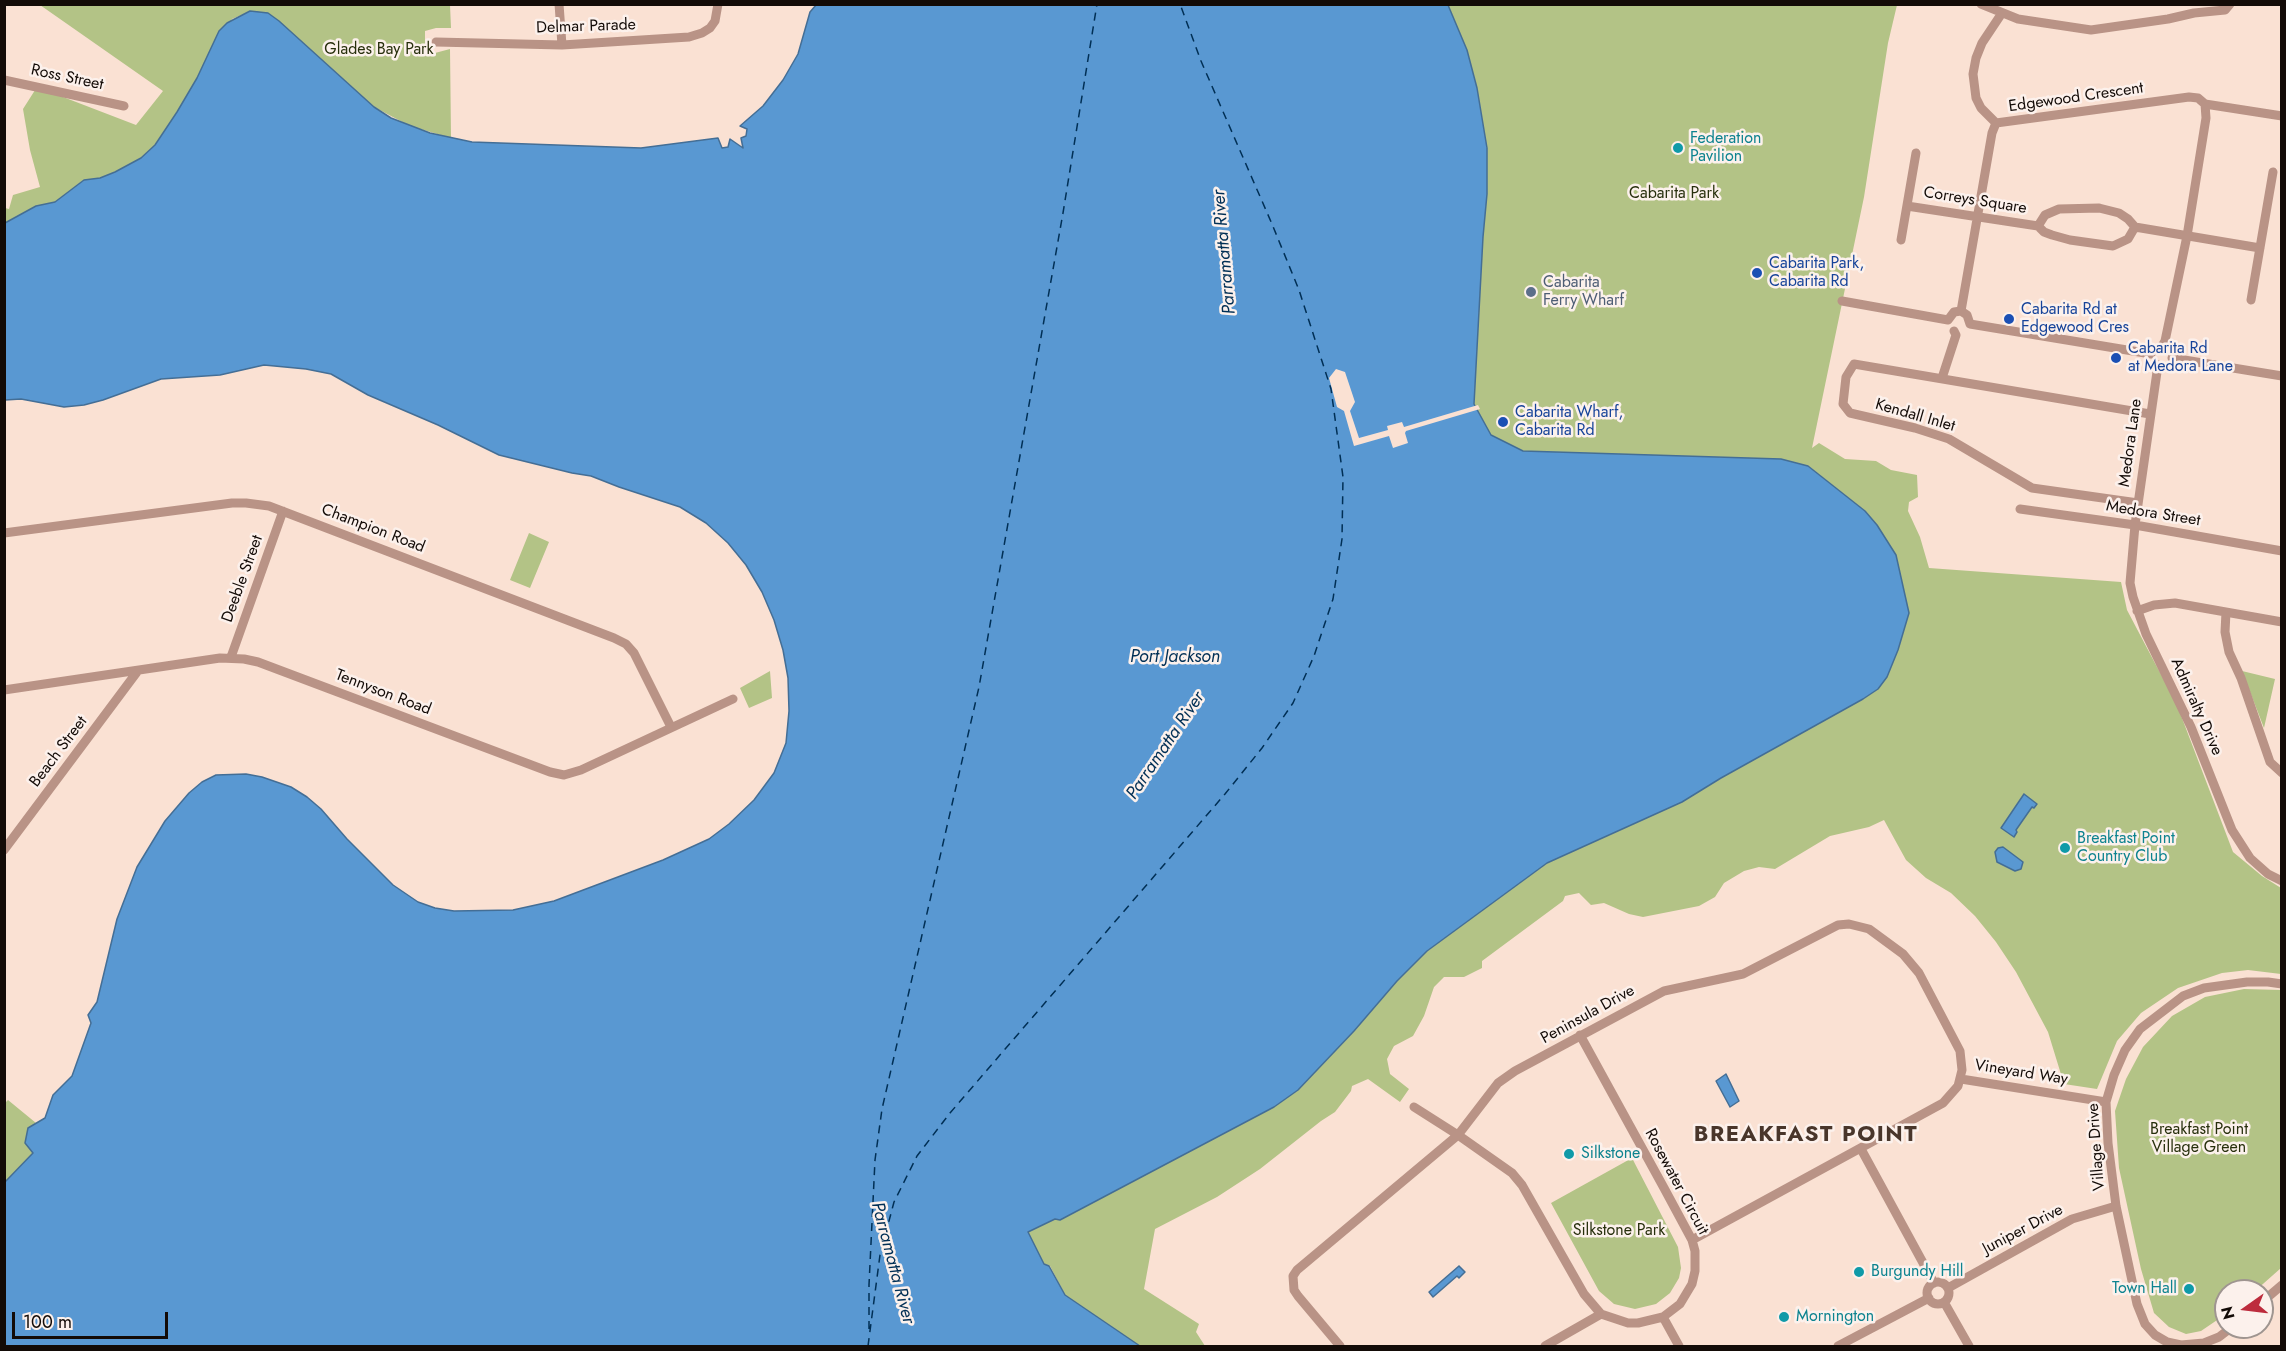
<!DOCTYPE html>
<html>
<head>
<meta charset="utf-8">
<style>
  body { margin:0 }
  #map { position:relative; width:2286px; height:1351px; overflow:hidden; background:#fae1d3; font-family:Jost,sans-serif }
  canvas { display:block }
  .frame { position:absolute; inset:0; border:6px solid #130b07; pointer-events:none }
  .north { position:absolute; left:2214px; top:1279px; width:60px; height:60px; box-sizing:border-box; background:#fcf1ec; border:2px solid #9f9590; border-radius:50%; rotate:256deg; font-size:16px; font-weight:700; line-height:24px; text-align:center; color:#130b07 }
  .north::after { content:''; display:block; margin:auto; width:21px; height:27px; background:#bd2c3d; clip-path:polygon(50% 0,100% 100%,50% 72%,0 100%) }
  .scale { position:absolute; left:12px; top:1312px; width:156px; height:27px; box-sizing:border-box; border:3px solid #130b07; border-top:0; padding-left:8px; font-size:18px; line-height:21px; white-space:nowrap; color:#130b07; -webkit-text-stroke:4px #fcf1ec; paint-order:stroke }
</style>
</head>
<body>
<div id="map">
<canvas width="2286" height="1351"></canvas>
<div class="frame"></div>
<div class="north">N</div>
<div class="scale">100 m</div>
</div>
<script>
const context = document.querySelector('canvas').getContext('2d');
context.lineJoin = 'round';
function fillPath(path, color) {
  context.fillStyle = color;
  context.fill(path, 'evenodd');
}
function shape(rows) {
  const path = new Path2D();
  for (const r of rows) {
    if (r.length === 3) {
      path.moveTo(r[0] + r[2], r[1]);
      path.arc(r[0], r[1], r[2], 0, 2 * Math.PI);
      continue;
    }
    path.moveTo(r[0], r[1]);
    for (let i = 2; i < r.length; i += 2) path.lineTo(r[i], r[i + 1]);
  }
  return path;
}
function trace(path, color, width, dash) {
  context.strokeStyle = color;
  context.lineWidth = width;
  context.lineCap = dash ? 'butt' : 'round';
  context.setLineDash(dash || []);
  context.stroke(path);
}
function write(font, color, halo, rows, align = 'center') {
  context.font = font + ' Jost,sans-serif';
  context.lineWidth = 5;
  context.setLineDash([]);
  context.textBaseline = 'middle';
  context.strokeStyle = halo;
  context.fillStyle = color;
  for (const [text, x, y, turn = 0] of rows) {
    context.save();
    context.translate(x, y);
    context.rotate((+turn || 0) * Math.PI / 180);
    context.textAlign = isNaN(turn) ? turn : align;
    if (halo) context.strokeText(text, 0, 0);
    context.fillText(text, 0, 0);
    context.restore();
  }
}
fillPath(shape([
  [40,5,450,5,451,28,436,28,425,31,425,42,435,53,450,49,451,138,410,126,374,107,279,21,251,11,232,19,167,129,155,145,141,158,115,172,100,178,84,180,55,202,36,206,5,223,5,208,9,209,13,195,40,187,30,150,23,109,37,87,136,125,163,91],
  [1448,5,1897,5,1888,43,1864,197,1812,448,1819,443,1845,459,1876,461,1891,470,1917,475,1918,497,1909,502,1908,511,1920,537,1929,568,2121,582,2127,610,2177,705,2233,852,2262,876,2281,888,2281,974,2248,970,2222,973,2178,988,2141,1013,2117,1041,2097,1089,2064,1084,2048,1032,2016,972,1996,942,1975,916,1951,893,1926,878,1906,860,1884,820,1869,827,1830,836,1775,869,1759,867,1744,871,1724,883,1715,897,1699,906,1643,917,1629,914,1604,903,1591,905,1579,893,1565,896,1563,901,1482,961,1482,968,1464,977,1444,977,1434,987,1424,1016,1413,1036,1394,1046,1387,1059,1390,1074,1409,1089,1400,1102,1368,1079,1352,1086,1351,1091,1335,1112,1321,1121,1260,1169,1217,1197,1155,1229,1144,1289,1199,1324,1196,1332,1205,1346,1140,1346,1065,1295,1050,1266,1044,1264,1027,1232,1055,1219,1060,1220,1274,1107,1298,1090,1354,1031,1397,981,1427,951,1547,863,1682,802,1721,778,1863,699,1878,689,1877,525,1865,511,1808,466,1781,459,1523,451,1491,435,1474,404,1483,237,1487,194,1487,148,1477,88,1467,50],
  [529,533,549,542,530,588,510,580],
  [770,671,772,698,749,708,740,688],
  [2242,671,2275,679,2264,728],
  [2244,989,2281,990,2281,1268,2255,1291,2226,1291,2226,1314,2201,1331,2186,1334,2169,1327,2154,1313,2141,1269,2119,1168,2115,1111,2126,1079,2143,1047,2172,1016,2205,997],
  [8,1100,36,1123,28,1128,34,1153,5,1182,4,1104],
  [1632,1158,1678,1247,1681,1268,1679,1278,1670,1293,1656,1304,1635,1309,1614,1304,1599,1291,1551,1203]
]), '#b3c386');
const water = shape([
  [816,5,1448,5,1467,50,1477,88,1487,148,1487,194,1483,237,1474,404,1491,435,1523,451,1781,459,1808,466,1865,511,1877,525,1896,555,1909,613,1898,650,1887,677,1878,689,1863,699,1721,778,1682,802,1547,863,1427,951,1397,981,1354,1031,1298,1090,1274,1107,1060,1220,1055,1219,1028,1232,1044,1264,1049,1266,1065,1295,1140,1346,5,1346,5,1182,33,1153,25,1143,28,1128,45,1118,53,1095,72,1076,91,1023,88,1015,97,1002,117,919,137,867,165,821,189,793,202,782,216,775,246,774,262,777,291,787,307,797,321,809,347,839,393,885,418,902,435,908,454,911,513,910,554,901,663,860,709,839,729,824,754,800,774,773,786,743,789,711,788,678,783,650,774,620,762,592,746,565,728,543,706,523,680,507,619,487,591,476,572,473,499,455,438,425,368,395,331,374,306,369,264,365,220,375,161,379,103,400,84,405,64,407,21,399,5,400,5,223,36,206,55,202,84,180,100,178,115,172,141,158,155,145,177,112,197,78,219,31,227,23,250,11,268,13,279,21,374,107,391,118,430,133,472,142,641,148,718,138,722,148,728,147,730,139,743,148,741,138,746,136,747,129,740,126,763,106,783,80,798,54,810,12,816,5],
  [2024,794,2037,804,2034,808,2032,807,2016,830,2017,832,2014,837,2001,828,2024,794],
  [2003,847,2023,862,2021,869,2015,871,1997,862,1995,852,1998,848,2003,847],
  [1726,1074,1739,1101,1730,1107,1716,1081,1726,1074],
  [1459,1266,1465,1272,1459,1278,1457,1276,1433,1297,1429,1292,1459,1266]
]);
fillPath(water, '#5998d2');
trace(water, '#446e95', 1.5);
fillPath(shape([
  [1336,369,1345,372,1355,402,1350,411,1359,438,1388,430,1387,426,1402,422,1404,427,1478,405,1480,409,1406,431,1405,433,1408,443,1393,448,1389,436,1354,446,1344,411,1337,407,1329,378]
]), '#fae1d3');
trace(shape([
  [869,1329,869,1285,875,1160,882,1109,979,687,1063,213,1097,4],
  [868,1346,880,1255,894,1202,917,1156,950,1113,1225,794,1262,748,1293,703,1314,656,1333,599,1342,539,1343,477,1331,389,1299,290,1272,224,1201,61,1180,4]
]), '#002f55', 1.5, [8, 6]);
trace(shape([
  [559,4,562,45],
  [1981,4,2018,19,2091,30,2168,19,2194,13,2225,10,2230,4],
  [436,42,562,45,689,37,702,33,710,28,715,21,718,4],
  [4,80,124,106],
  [1996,123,2189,97,2198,98,2205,104,2282,116],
  [1996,123,1981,108,1976,98,1973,74,1976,58,1982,43,2002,13],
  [1907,206,2038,226],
  [2099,208,2119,213,2128,219,2135,227,2128,239,2113,246,2070,240,2052,235,2044,232,2038,226,2045,215,2059,209,2099,208],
  [2135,227,2260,248],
  [1901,240,1916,153],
  [2251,300,2273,172],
  [1842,301,1948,320],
  [1961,311,1992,133,1996,123],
  [1948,320,1954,312,1961,311,1967,315,1970,324],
  [1970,324,2151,354],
  [2162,346,2165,341,2187,236,2206,118,2205,104],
  [2172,358,2282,376],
  [2158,365,2135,525,2130,583,2133,597,2146,634,2191,727,2232,830,2250,858,2268,874,2282,881],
  [1942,378,1956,335,1954,331],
  [2138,503,2032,488,1949,439,1915,428,1850,413,1843,404,1846,377,1854,364,2150,414],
  [2020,509,2135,525,2282,551],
  [4,533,232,503,246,503,269,506,614,638,626,644,634,653,671,727],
  [2137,611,2154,605,2175,603,2282,622],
  [2226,612,2225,632,2229,652,2241,678,2270,762,2282,773],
  [231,657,283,511],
  [4,690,220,658,244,659,258,662,550,772,564,775,581,770,733,699],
  [4,850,137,672],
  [1961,1079,2106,1102],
  [1414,1107,1458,1135,1512,1173,1522,1185,1584,1294,1601,1314,1628,1323,1638,1323,1663,1317,1680,1304,1692,1284,1695,1271,1695,1251,1692,1240,1664,1188,1580,1035],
  [1861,1149,1934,1283],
  [1938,1293,11],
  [1948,1288,2072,1219,2116,1206],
  [1944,1302,1969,1346],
  [2262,1302,2282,1285],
  [1663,1317,1679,1346],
  [2232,1327,2219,1337,2204,1343,2181,1345,2167,1342,2155,1335,2145,1324,2137,1304,2116,1206,2108,1143,2106,1102,2114,1075,2125,1050,2140,1029,2183,996,2204,988,2247,982,2268,982,2282,984],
  [1340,1346,1298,1296,1294,1290,1293,1276,1297,1270,1458,1135,1498,1083,1515,1071,1664,991,1743,974,1838,925,1849,924,1869,929,1903,954,1919,973,1960,1051,1962,1070,1958,1086,1943,1103,1692,1240],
  [1545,1346,1601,1314],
  [1838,1346,1929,1298]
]), '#b99386', 9);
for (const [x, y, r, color] of [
  [1678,148,6,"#0f9aa8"],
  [1757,273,6,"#1a4fb4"],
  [1531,292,6,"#5c6f8a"],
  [2009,319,6,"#1a4fb4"],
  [2116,358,6,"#1a4fb4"],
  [1503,422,6,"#1a4fb4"],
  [2065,848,6,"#0f9aa8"],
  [1569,1154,6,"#0f9aa8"],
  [1859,1272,6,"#0f9aa8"],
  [2189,1289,6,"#0f9aa8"],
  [1784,1317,6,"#0f9aa8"]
]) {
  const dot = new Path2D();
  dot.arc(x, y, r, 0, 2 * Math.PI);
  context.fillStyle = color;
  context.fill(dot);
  trace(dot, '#fcf1ec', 2);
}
write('16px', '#130b07', '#fcf1ec', [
  ["Delmar Parade",586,27,-2],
  ["Ross Street",67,78,12],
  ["Edgewood Crescent",2076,98,-8],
  ["Correys Square",1975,201,9],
  ["Kendall Inlet",1915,416,16],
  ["Medora Lane",2131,443,-82],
  ["Medora Street",2153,514,9],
  ["Champion Road",373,529,21],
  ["Deeble Street",243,579,-70],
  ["Tennyson Road",383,693,21],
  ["Admiralty Drive",2196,707,66],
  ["Beach Street",59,752,-53],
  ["Peninsula Drive",1588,1015,-29],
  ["Vineyard Way",2021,1073,9],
  ["Village Drive",2097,1147,-94],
  ["Rosewater Circuit",1676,1182,62],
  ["Juniper Drive",2023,1230,-28]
]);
write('16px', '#272f0c', '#fcf1ec', [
  ["Glades Bay Park",379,50],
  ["Cabarita Park",1674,194],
  ["Breakfast Point",2199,1130],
  ["Village Green",2199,1148],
  ["Silkstone Park",1619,1231]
]);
write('16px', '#0d838f', '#fcf1ec', [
  ["Federation",1690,139],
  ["Pavilion",1690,157],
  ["Breakfast Point",2077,839],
  ["Country Club",2077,857],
  ["Silkstone",1581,1154],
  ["Burgundy Hill",1871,1272],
  ["Town Hall",2177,1289,"right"],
  ["Mornington",1796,1317]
], 'left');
write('16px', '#164399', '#fcf1ec', [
  ["Cabarita Park,",1769,264],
  ["Cabarita Rd",1769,282],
  ["Cabarita Rd at",2021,310],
  ["Edgewood Cres",2021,328],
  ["Cabarita Rd",2128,349],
  ["at Medora Lane",2128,367],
  ["Cabarita Wharf,",1515,413],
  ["Cabarita Rd",1515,431]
], 'left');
write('16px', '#4e5e75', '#fcf1ec', [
  ["Cabarita",1543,283],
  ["Ferry Wharf",1543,301]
], 'left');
write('italic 18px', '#002f55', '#fcf1ec', [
  ["Parramatta River",1225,252,-95],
  ["Port Jackson",1175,658],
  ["Parramatta River",1166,746,-56],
  ["Parramatta River",892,1263,75]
]);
context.letterSpacing = '1.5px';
write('bold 22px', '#49362b', '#fcf1ec', [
  ["BREAKFAST POINT",1806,1136]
]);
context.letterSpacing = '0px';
</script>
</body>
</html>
